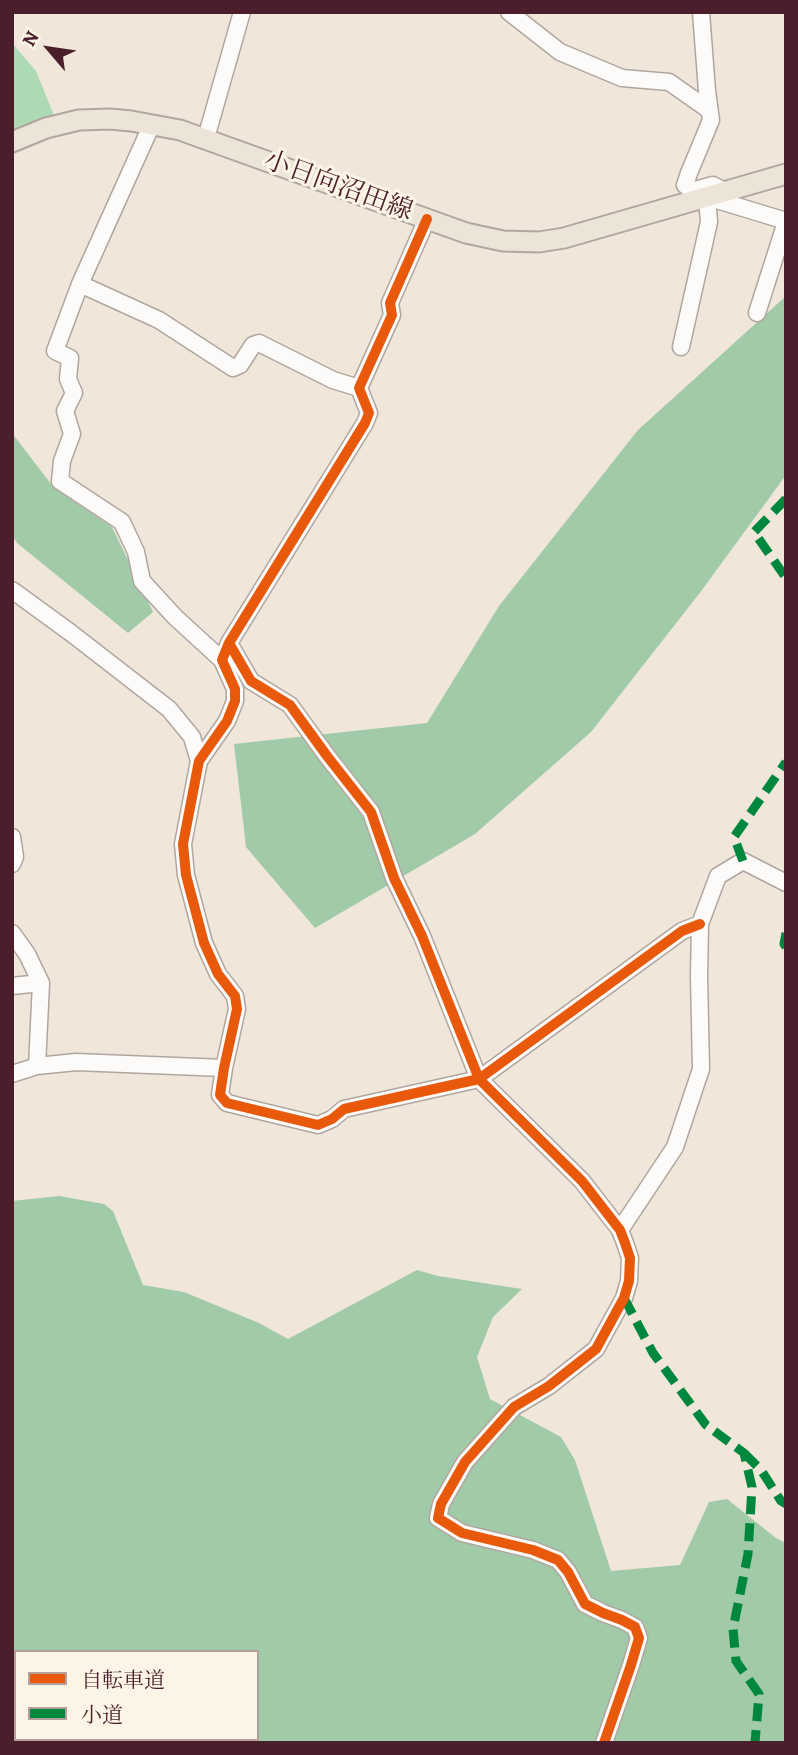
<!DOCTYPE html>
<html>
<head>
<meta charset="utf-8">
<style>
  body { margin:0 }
  #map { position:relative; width:798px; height:1755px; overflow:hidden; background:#f0e7da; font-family:Alegreya,"Noto Serif JP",serif }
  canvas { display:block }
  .frame { position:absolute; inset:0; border:14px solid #4a1f2b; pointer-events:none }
  .legend { position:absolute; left:14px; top:1650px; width:245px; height:91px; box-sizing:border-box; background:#fcf5e5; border:2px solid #b59f9b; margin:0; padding:9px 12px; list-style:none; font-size:21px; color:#4a1f2b }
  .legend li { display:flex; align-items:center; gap:14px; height:35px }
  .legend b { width:35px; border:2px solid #b59f9b }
  .north { position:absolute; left:14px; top:14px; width:70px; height:70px; -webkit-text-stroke:5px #fcf5e5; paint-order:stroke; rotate:299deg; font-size:19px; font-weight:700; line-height:28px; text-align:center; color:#4a1f2b }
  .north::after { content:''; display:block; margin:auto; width:24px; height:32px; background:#4a1f2b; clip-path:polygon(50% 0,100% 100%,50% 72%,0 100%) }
</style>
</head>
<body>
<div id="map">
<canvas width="798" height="1755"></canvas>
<div class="frame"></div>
<ul class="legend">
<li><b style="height:9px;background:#e8590c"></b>自転車道</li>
<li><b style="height:9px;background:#00873e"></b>小道</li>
</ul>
<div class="north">N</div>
</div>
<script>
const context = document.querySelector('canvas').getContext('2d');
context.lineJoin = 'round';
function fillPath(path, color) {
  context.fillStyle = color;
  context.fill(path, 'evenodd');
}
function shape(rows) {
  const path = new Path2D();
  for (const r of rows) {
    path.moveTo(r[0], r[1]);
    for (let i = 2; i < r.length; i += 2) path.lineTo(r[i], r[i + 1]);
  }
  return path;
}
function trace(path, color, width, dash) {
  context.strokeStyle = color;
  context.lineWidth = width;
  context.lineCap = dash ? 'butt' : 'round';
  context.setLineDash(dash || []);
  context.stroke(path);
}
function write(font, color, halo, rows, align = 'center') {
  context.font = font + ' Alegreya,"Noto Serif JP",serif';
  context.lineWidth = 6;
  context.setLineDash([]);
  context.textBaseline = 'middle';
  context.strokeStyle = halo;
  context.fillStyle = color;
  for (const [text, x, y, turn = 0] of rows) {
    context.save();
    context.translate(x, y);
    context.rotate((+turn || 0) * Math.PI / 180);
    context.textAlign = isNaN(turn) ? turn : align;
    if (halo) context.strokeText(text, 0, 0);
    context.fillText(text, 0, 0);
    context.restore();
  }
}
fillPath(shape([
  [12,43,36,71,55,118,12,130]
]), '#addab5');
fillPath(shape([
  [786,296,786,475,702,590,591,732,475,834,315,928,246,847,234,744,427,723,499,606,638,430],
  [12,433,54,488,112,527,153,612,128,633,17,543,12,535],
  [59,1196,104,1204,113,1211,143,1285,184,1292,259,1323,288,1339,417,1270,438,1276,522,1289,493,1317,477,1357,490,1399,561,1437,575,1460,611,1571,680,1565,709,1502,727,1499,776,1538,786,1543,786,1743,12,1743,12,1201],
  [16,1652,257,1652,257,1739,16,1739]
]), '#a1caa8');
const minor = shape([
  [509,12,560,52,622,78,669,82,709,110],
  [701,12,707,91,711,120,689,173,685,185,692,191,713,185,726,192],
  [152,124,80,284,55,351,70,358,68,379,74,393,65,411,72,434,62,461,60,481,122,522,136,552,142,581,175,617,222,660],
  [206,138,242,12],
  [427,219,390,303,392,315,359,388,369,413,365,423,229,643,222,660,235,689,235,701,227,721,199,761,183,844,186,875,204,943,218,974,235,996,237,1009,224,1068,220,1095,227,1103,318,1125,332,1119,344,1109,479,1079,682,931,700,924],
  [80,284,159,320,233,368,240,365,253,345,259,343,333,380,359,388],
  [757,313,786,222],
  [681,347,709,222,707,197,786,221],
  [12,590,71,633,169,709,192,737,199,761],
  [229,643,251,681,290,705,327,756,371,812,394,878,422,936,479,1079,582,1181,620,1230,625,1243,630,1258,629,1281,624,1298,596,1349,549,1386,514,1407,465,1462,441,1504,438,1518,462,1533,533,1550,558,1560,568,1572,585,1604,603,1613,622,1620,635,1627,639,1638,631,1665,604,1743],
  [12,837,15,857,12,864],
  [12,933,27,954,41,983,37,1066],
  [12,986,41,983],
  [12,1074,37,1066,76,1062,224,1068],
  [620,1230,675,1147,701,1069,699,976,700,924,718,876,743,861,786,883]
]);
const major = shape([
  [12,142,46,128,79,120,110,119,131,121,180,130,427,219,466,233,503,241,539,242,564,238,786,174]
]);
trace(minor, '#b0a6a0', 19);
trace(major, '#b0a6a0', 23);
trace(minor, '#fdfbf9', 16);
trace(major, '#ede4d8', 19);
trace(shape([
  [786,499,754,532,786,578],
  [743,861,734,837,786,762],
  [786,933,784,944,786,947],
  [624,1298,653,1353,706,1425,744,1453,752,1487,748,1554,733,1629,736,1661,759,1694,755,1743],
  [744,1453,761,1470,781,1501,786,1504],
  [12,1724,16,1724],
  [57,1739,60,1743]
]), '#00873e', 9, [18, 9]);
trace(shape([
  [427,219,390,303,392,315,359,388,369,413,365,423,229,643,222,660,235,689,235,701,227,721,199,761,183,844,186,875,204,943,218,974,235,996,237,1009,224,1068,220,1095,227,1103,318,1125,332,1119,344,1109,479,1079,682,931,700,924],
  [229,643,251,681,290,705,327,756,371,812,394,878,422,936,479,1079,582,1181,620,1230,625,1243,630,1258,629,1281,624,1298,596,1349,549,1386,514,1407,465,1462,441,1504,438,1518,462,1533,533,1550,558,1560,568,1572,585,1604,603,1613,622,1620,635,1627,639,1638,631,1665,604,1743]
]), '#e8590c', 10);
write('26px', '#4a1f2b', '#fcf5e5', [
  ["小日向沼田線",338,187,20]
]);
</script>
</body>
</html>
